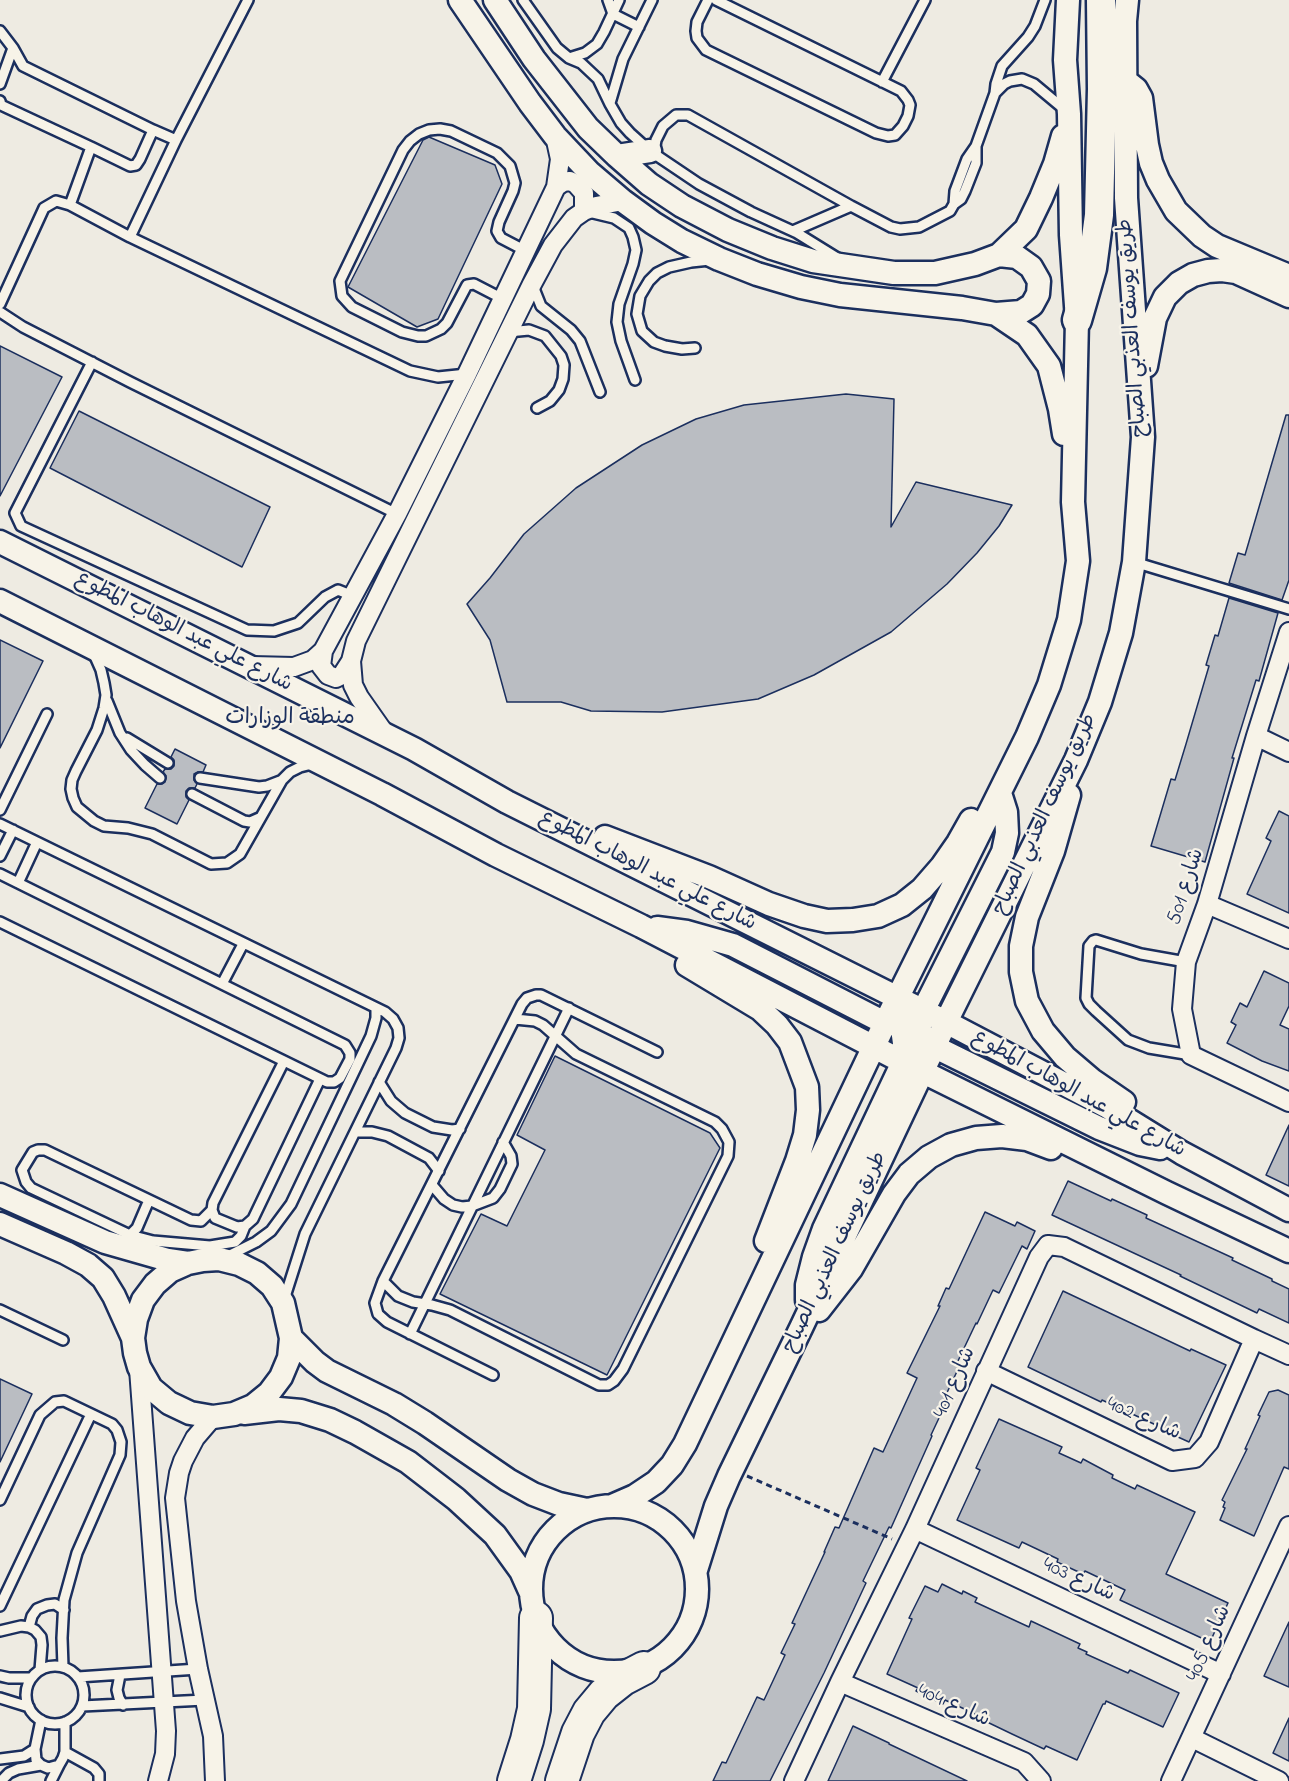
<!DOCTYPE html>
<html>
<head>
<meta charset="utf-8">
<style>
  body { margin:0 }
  canvas { display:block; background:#eeebe2 }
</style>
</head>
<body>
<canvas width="1289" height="1781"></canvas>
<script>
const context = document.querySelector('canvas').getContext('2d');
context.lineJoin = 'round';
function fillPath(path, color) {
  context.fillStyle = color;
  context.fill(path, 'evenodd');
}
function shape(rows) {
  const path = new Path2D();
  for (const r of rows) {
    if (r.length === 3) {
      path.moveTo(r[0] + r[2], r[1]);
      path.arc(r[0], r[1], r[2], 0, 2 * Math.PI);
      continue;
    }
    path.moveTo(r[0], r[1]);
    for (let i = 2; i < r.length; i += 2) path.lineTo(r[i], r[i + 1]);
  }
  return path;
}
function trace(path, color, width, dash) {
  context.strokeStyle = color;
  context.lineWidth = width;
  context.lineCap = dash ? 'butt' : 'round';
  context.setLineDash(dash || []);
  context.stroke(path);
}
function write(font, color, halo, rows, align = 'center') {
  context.font = font + ' "Indie Flower","Playpen Sans Arabic",sans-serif';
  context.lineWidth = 4.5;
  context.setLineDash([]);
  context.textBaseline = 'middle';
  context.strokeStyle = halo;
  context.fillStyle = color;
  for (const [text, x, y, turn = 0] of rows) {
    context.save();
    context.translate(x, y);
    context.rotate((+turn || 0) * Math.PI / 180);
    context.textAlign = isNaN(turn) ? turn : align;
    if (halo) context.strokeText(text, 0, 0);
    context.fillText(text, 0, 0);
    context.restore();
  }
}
const building = shape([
  [429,137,495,165,502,184,438,319,417,327,348,287,423,140,429,137],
  [0,346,62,377,0,496,0,346],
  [846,394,894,399,891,527,916,482,1012,505,999,526,977,553,947,584,891,632,814,675,758,699,662,712,591,711,561,702,507,702,490,640,467,604,490,578,524,534,576,488,642,445,696,419,744,405,846,394],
  [79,411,270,507,242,567,50,468,79,411],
  [1286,415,1289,415,1289,580,1282,600,1229,583,1238,553,1245,555,1286,415],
  [1229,598,1278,613,1259,681,1256,680,1232,758,1234,758,1205,862,1151,846,1171,779,1175,780,1186,744,1209,666,1206,665,1215,635,1218,636,1229,598],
  [0,640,43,661,0,748,0,640],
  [175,749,206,765,203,772,198,772,194,774,194,780,197,784,195,788,189,788,186,791,186,797,189,800,177,824,145,808,157,784,162,784,165,782,166,776,163,772,165,769,171,769,174,766,174,760,171,757,175,749],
  [1279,811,1289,816,1289,913,1247,894,1271,841,1266,838,1279,811],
  [1264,971,1289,983,1289,1006,1280,1025,1289,1029,1289,1071,1262,1061,1227,1043,1236,1025,1231,1022,1240,1003,1247,1007,1264,971],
  [555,1056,710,1133,720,1148,607,1375,440,1294,481,1214,507,1226,545,1150,517,1135,555,1056],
  [1289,1125,1289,1186,1266,1175,1289,1125],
  [1068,1181,1111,1201,1112,1199,1147,1215,1146,1218,1233,1258,1232,1260,1272,1279,1272,1281,1289,1289,1289,1323,1259,1309,1257,1313,1180,1276,1181,1275,1052,1215,1068,1181],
  [985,1212,1015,1226,1017,1222,1035,1231,1027,1249,1022,1246,999,1293,993,1290,977,1324,976,1323,957,1363,960,1365,944,1399,947,1401,931,1435,932,1436,891,1528,889,1527,863,1581,866,1583,824,1673,770,1781,713,1781,722,1762,726,1763,757,1697,764,1700,785,1655,781,1653,795,1624,792,1623,825,1552,824,1552,835,1527,839,1528,874,1448,883,1452,917,1378,907,1373,940,1306,938,1306,946,1288,949,1289,985,1212],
  [1063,1291,1190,1351,1191,1349,1226,1365,1189,1442,1156,1427,1156,1425,1102,1400,1101,1402,1028,1367,1063,1291],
  [0,1379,32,1394,0,1462,0,1379],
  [1278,1390,1289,1395,1289,1469,1284,1467,1254,1536,1220,1520,1225,1508,1223,1507,1225,1502,1222,1500,1247,1449,1245,1449,1260,1416,1258,1415,1269,1392,1278,1390],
  [999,1419,1062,1447,1059,1453,1081,1463,1083,1459,1113,1475,1112,1478,1135,1489,1137,1485,1195,1512,1166,1574,1228,1603,1210,1642,1120,1600,1125,1590,1085,1571,1083,1574,1057,1562,1058,1559,1022,1542,1019,1548,957,1520,980,1470,976,1468,999,1419],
  [942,1584,962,1594,963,1591,977,1598,975,1602,1029,1627,1031,1621,1080,1644,1078,1648,1087,1652,1086,1654,1128,1673,1130,1670,1179,1693,1163,1727,1106,1701,1105,1704,1103,1704,1077,1760,1046,1746,1044,1749,1012,1734,985,1721,986,1719,945,1700,943,1704,916,1691,918,1688,887,1674,912,1619,909,1618,925,1586,938,1592,942,1584],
  [1289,1622,1289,1687,1264,1676,1289,1622],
  [1289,1718,1289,1761,1273,1753,1289,1718],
  [853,1726,889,1743,889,1744,967,1781,828,1781,853,1726]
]);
fillPath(building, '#babdc2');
trace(building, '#1b2f5e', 1.5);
const service = shape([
  [523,0,557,48,569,58,581,63,598,79,610,104,621,123,630,133,650,151,699,184,751,212,797,233,839,259],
  [608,0,613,14,639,27],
  [708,0,697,22,696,31,697,38,706,50,876,133,888,136,895,135,903,126,908,116,910,105,908,100,901,91,716,0],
  [0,31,13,48,0,84],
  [13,48,23,66,153,130,140,159,136,165,130,166,91,147],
  [569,58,585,53,597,44,604,32,619,0],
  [882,82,925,0],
  [995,93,1004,84,1010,81,1022,79,1034,84,1064,109],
  [0,101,1,105,91,147,70,205],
  [610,103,623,59,652,0],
  [153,130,176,140],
  [654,152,656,140,663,126,676,115,688,115,851,206,891,227,900,229,919,227,950,211,954,204,961,199,965,191,976,163,976,146],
  [954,204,955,191,967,159,976,146,995,93,996,84,1002,66,1028,37,1035,26,1045,0],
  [589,212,614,218,629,228,633,237,636,250,633,264,619,304,617,322,621,341,635,380],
  [793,231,851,206],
  [130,237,176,140,248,0],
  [533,286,541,306,571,330,580,341,600,392],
  [503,299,474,284,467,285,447,323,441,329,426,336,418,336,402,332,352,307,342,296,340,281,403,150,410,141,419,134,429,130,440,129,451,131,497,153,510,166,515,183,513,191,499,222,497,231,501,238,526,251],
  [0,304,44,208,56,201,70,205,130,237,410,371,438,377,467,374],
  [0,312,23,327,130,382,397,514],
  [508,332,529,330,545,336,561,356,564,365,563,379,559,390,550,401,537,408],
  [695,348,682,349,665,346,654,342,642,331,637,314,640,296,649,281,657,273,669,267,691,262,710,260],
  [92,362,15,513,21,526,247,630,274,631,298,623,325,597,338,590,353,596],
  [1134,562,1289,609],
  [93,652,101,670,104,683,106,695,104,708,97,730,76,771,72,780,71,789,73,798,77,807,94,821,104,826,128,828,152,834,211,864,227,863,240,854,282,780,290,772,300,767,312,764],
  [107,701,120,733,131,750,145,765,160,778],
  [127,738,168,763],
  [200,778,259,787,267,786,280,781],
  [192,794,244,821,250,822,259,818],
  [0,810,47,714],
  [0,824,385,1012,393,1019,398,1028,399,1038,396,1048,305,1234,284,1300],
  [0,856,13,830],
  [0,874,345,1045,350,1053,350,1059,340,1078,334,1082,327,1082,0,922],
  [18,883,37,842],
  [1186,962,1141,954,1096,940,1093,941,1089,946,1086,998,1089,1004,1096,1011,1128,1040,1149,1048,1191,1055],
  [222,984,243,944],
  [284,1061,213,1203,212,1210,215,1218,237,1227,245,1226,253,1219,320,1079],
  [379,1082,391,1101,405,1113,433,1127,452,1130,460,1129],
  [355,1132,372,1132,388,1136,429,1158,439,1171],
  [432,1185,444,1199,453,1205,462,1207,472,1206,493,1198,500,1189,512,1164,511,1156,503,1142],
  [212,1210,201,1221,191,1220,45,1150,38,1150,33,1152,22,1170,26,1182,31,1188,130,1235,153,1241,210,1246,235,1242,241,1236,245,1226],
  [130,1235,137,1228,149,1200],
  [226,1257,256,1242,271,1231,291,1204,371,1036,376,1018,376,1008],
  [383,1281,398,1296,413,1302,432,1305,450,1310,599,1385,608,1385,614,1381,623,1369,728,1156,729,1142,722,1129,715,1122,576,1054,543,1025,535,1021,515,1019],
  [0,1310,63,1340],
  [410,1334,569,1008],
  [493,1375,387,1322,378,1314,375,1303,383,1281,522,1004,527,998,536,995,541,995,657,1052],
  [0,1500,40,1415,55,1402,64,1401,112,1424,117,1430,121,1442,120,1455,77,1553,64,1600,62,1638,63,1667],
  [0,1606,91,1414],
  [29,1627,32,1616,37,1609,47,1605,55,1604,64,1610],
  [0,1631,21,1626,29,1627,35,1630,41,1637,42,1645,40,1670],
  [55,1695,29],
  [120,1675,117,1690,119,1698,123,1705],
  [0,1676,9,1678,31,1678],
  [78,1677,198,1669],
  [0,1698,29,1707],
  [82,1706,205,1700],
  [41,1720,35,1749,36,1760,41,1765,48,1768,59,1765,63,1758,65,1752,65,1722],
  [65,1752,94,1768,99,1774,99,1781],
  [0,1759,24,1756,35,1749],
  [1,1781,9,1773,18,1769,41,1765],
  [51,1781,59,1765]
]);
const minor = shape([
  [555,136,560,159,556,187,467,374,397,514,323,651,321,666,328,675,336,678,342,675,351,661,356,641,532,284,553,245,574,218,584,211,596,206,623,201],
  [556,187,563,182,570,181,576,184,584,193,584,211],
  [1289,632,1256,736,1207,904,1186,962,1182,1009,1191,1055,1289,1102],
  [351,661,353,685,359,697,385,734],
  [252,666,294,667,313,660,323,651],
  [1256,736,1289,752],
  [1207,904,1289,939],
  [139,1369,166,1731,165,1754,158,1781],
  [986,1371,1172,1461,1195,1458,1209,1442,1254,1339],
  [213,1417,195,1438,183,1461,179,1473,175,1498,186,1601,198,1669,213,1736,215,1781],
  [915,1529,1221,1674],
  [840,1682,1024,1762,1041,1781],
  [1192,1738,1279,1781],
  [794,1781,840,1682,915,1529,1039,1257,1048,1245,1064,1247,1254,1339,1289,1355],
  [1171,1781,1289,1526]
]);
const tertiary = shape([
  [460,0,530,103,555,136,589,172,623,201,653,223,682,241,719,259,757,274,801,287,840,295,962,308,996,314,1021,312,1032,305,1038,294,1039,281,1031,267,1017,257,999,255],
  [495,0,534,59,588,128,617,156,649,184,682,206,728,230,772,248,813,261,894,273,935,273,975,264,999,255,1026,229,1041,198,1055,164,1063,136],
  [1126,81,1136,89,1141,98,1147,145,1151,163,1158,180,1176,211,1202,236,1217,246,1289,276],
  [617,156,650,151],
  [996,314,1027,335,1049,366,1060,409,1064,434],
  [1146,366,1155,318,1165,297,1179,283,1193,275,1208,271,1222,270,1236,272,1289,296],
  [0,542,414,749,507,802,946,1022,1106,1106,1182,1153,1289,1210],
  [0,601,382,794,496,855,641,926,903,1062,1167,1193,1289,1251],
  [1069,795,1053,851,1027,917,1021,946,1021,972,1027,1001,1043,1031,1065,1057,1092,1080,1124,1102],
  [605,837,709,877,769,904,804,916,827,921,853,920,878,916,902,905,922,889,942,866,958,843,971,820],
  [657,928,687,932,733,945,885,1023,900,1025],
  [687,965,760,1009,777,1025,790,1042,807,1087,808,1110,805,1135,797,1161,766,1241],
  [921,1045,935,1047,1099,1128,1140,1144,1160,1148],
  [921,1058,919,1044,920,1026,923,1011,1003,852,1007,833,1006,812,1000,793],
  [0,1195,105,1242,168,1260,188,1263],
  [0,1224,66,1253,88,1265,103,1278,114,1296,133,1338],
  [807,1300,807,1285,814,1257,824,1229,903,1062,904,1043,898,998],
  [819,1310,851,1269,894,1194,909,1174,929,1157,951,1145,976,1138,1002,1136,1027,1139,1051,1148],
  [291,1338,289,1358,281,1377,269,1393,253,1406,234,1414,213,1417,190,1413,169,1403,151,1388,139,1367,135,1353,133,1338,136,1319,143,1300,155,1284,170,1271,188,1263,203,1260,219,1259,239,1264,257,1273,272,1286,283,1303,291,1338,315,1362,327,1371,394,1404,425,1423,508,1480,533,1494,559,1504,587,1510],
  [244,1413,279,1409,301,1411,330,1420,355,1432,408,1462,456,1499,495,1535,521,1571,530,1591],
  [614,1589,83],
  [612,1506,635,1496,656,1482,672,1465,685,1444,885,1023,1027,737,1049,685,1069,620,1078,561,1073,502,1077,320,1071,235,1069,114,1065,60,1068,0],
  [696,1570,716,1506,729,1476,801,1328,946,1022,1076,760,1100,702,1121,633,1134,562,1143,437,1126,198,1125,21,1127,0]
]);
const primary = shape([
  [1077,320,1092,268,1099,215,1102,89,1101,0]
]);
const motorway = shape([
  [514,1781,527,1740,534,1709,536,1618],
  [562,1781,578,1733,589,1712,604,1694,623,1679,644,1668]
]);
trace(service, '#1b2f5e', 14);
trace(minor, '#1b2f5e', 22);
trace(tertiary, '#1b2f5e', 27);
trace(primary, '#1b2f5e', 33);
trace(motorway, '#1b2f5e', 36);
trace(shape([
  [747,1476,892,1539]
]), '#1b2f5e', 3, [6, 4.5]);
trace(service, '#f7f3e8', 9);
trace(minor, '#f7f3e8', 18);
trace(tertiary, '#f7f3e8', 22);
trace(primary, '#f7f3e8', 28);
trace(motorway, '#f7f3e8', 32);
write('21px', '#1b2f5e', '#f7f3e8', [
  ["طريق يوسف العذبي الصباح",1134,328,-94],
  ["شارع علي عبد الوهاب المطوع",183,633,27],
  ["طريق يوسف العذبي الصباح",1046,815,-65],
  ["شارع علي عبد الوهاب المطوع",647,872,27],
  ["شارع 501",1187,887,-72],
  ["شارع علي عبد الوهاب المطوع",1078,1095,29],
  ["طريق يوسف العذبي الصباح",836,1253,-65],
  ["شارع 401",956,1383,-66],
  ["شارع 402",1143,1420,24],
  ["شارع 403",1078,1581,25],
  ["شارع 405",1210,1644,-66],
  ["شارع 404",953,1707,24]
]);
write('22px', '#1b2f5e', '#f7f3e8', [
  ["منطقة الوزارات",290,719]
]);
</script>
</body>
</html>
